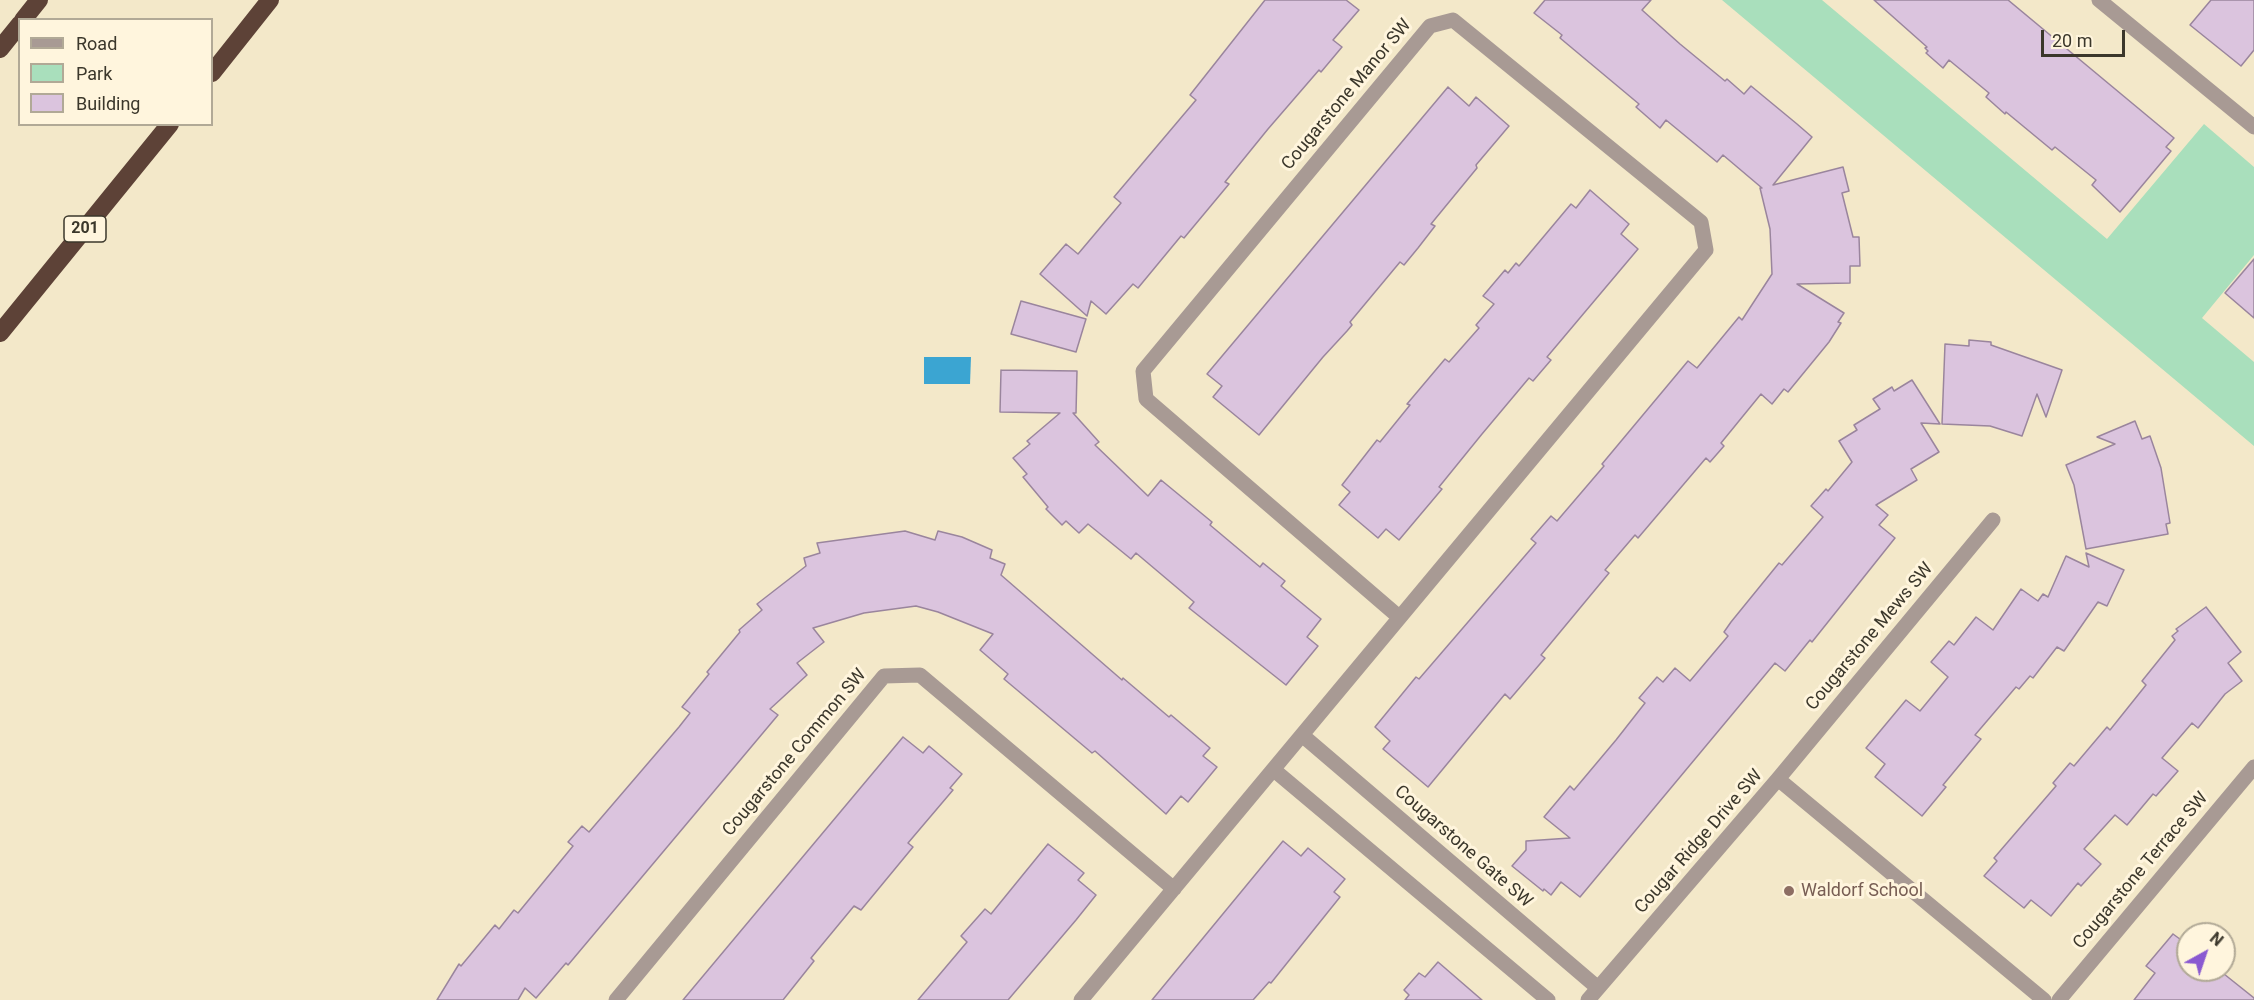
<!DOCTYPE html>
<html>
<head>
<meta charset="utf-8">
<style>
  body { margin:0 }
  #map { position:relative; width:2254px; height:1000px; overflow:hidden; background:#f3e8c9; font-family:Roboto,sans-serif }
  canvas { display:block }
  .legend { position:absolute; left:18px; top:18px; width:195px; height:108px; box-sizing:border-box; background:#fff5dd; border:2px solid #b1a996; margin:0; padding:8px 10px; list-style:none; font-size:18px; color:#3b372b }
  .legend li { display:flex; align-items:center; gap:12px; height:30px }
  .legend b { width:30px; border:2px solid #b1a996 }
  .north { position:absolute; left:2176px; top:922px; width:60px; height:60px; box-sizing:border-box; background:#fff5dd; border:2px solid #b1a996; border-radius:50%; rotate:40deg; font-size:16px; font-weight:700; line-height:24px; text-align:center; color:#3b372b }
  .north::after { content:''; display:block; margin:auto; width:21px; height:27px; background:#8a59d1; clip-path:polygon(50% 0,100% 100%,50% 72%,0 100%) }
  .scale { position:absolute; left:2041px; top:30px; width:84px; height:27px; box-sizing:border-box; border:3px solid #3b372b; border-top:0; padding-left:8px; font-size:18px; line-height:21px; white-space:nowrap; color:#3b372b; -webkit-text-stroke:4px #fff5dd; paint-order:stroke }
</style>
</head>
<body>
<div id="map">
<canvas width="2254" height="1000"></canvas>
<ul class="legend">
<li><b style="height:8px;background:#a89a94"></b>Road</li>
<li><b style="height:16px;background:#a9dfbc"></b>Park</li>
<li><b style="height:16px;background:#dbc4de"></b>Building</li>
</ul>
<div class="north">N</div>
<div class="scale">20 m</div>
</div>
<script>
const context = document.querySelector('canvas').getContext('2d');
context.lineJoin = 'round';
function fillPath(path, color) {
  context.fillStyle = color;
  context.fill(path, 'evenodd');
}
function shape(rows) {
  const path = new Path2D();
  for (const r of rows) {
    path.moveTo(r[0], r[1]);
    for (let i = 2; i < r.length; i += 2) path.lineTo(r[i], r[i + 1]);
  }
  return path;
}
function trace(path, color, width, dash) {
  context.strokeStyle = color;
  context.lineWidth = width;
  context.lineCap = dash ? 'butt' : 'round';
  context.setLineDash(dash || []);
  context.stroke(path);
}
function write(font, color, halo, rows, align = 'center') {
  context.font = font + ' Roboto,sans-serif';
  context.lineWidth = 6;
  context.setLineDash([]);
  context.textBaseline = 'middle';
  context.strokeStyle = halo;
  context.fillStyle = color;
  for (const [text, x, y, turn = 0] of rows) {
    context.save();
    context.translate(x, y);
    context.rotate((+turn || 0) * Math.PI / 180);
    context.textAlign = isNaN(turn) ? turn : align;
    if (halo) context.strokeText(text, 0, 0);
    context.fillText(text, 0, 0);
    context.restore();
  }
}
fillPath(shape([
  [1722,0,1822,0,2107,239,2204,124,2254,167,2254,255,2202,318,2254,362,2254,446]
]), '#a9dfbc');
fillPath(shape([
  [924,357,971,357,970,384,924,384]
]), '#3ba5d2');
const building = shape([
  [1265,0,1346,0,1359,10,1333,40,1342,47,1321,72,1319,70,1268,129,1225,182,1229,184,1184,238,1181,236,1138,288,1133,284,1106,314,1091,301,1087,316,1040,274,1066,244,1078,254,1121,203,1114,197,1196,100,1190,95,1265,0],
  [1545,0,1651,0,1642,10,1680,44,1725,81,1727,79,1744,94,1751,86,1797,124,1812,137,1773,185,1843,167,1849,191,1842,193,1853,237,1859,237,1860,266,1850,266,1850,283,1797,284,1844,313,1838,322,1841,323,1829,342,1788,392,1784,389,1772,404,1761,394,1721,443,1724,446,1710,462,1706,458,1638,538,1635,535,1605,570,1609,573,1541,655,1545,658,1510,699,1505,694,1428,787,1383,749,1390,741,1375,727,1416,677,1419,679,1536,543,1531,539,1551,516,1557,521,1604,466,1602,464,1688,361,1697,368,1739,317,1742,320,1772,274,1770,229,1760,188,1762,188,1723,155,1717,162,1666,120,1660,128,1636,107,1639,104,1560,38,1562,35,1534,13,1545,0],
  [1874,0,2008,0,2174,138,2166,147,2171,151,2120,212,2092,185,2096,180,2055,147,2052,150,2006,112,2005,114,1986,97,1989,93,1949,60,1943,68,1926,53,1928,51,1925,48,1927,47,1874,0],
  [2211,0,2254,0,2254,50,2241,66,2190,25,2211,0],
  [1448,87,1469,106,1476,97,1509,126,1476,165,1477,168,1431,224,1435,226,1418,248,1404,265,1400,262,1350,322,1352,325,1347,331,1323,357,1259,435,1213,397,1222,386,1207,374,1448,87],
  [1590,190,1629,224,1621,234,1638,249,1547,357,1551,360,1533,381,1529,378,1482,434,1439,487,1442,489,1399,540,1386,529,1378,538,1339,505,1350,492,1342,485,1377,440,1380,442,1410,405,1407,404,1445,359,1449,362,1479,328,1476,325,1494,304,1483,296,1505,270,1508,273,1516,263,1519,266,1571,204,1576,208,1590,190],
  [2254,259,2254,318,2225,293,2254,259],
  [1021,301,1086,319,1076,352,1011,334,1021,301],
  [1969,340,1991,342,1991,345,2062,370,2046,417,2037,394,2022,436,1990,426,1942,424,1945,344,1969,346,1969,340],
  [1001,370,1077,371,1076,413,1073,413,1099,442,1095,445,1148,496,1161,480,1212,522,1210,525,1260,567,1263,563,1285,581,1281,586,1321,619,1307,637,1318,646,1286,685,1189,608,1194,602,1136,553,1131,559,1088,524,1079,533,1066,521,1062,525,1046,509,1048,507,1023,477,1027,474,1013,458,1030,444,1027,441,1060,413,1000,412,1001,370],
  [1912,380,1940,424,1921,423,1939,452,1911,469,1917,480,1876,505,1888,515,1879,525,1895,538,1812,642,1810,640,1785,671,1775,663,1580,897,1561,882,1551,895,1544,889,1543,891,1512,866,1526,850,1526,841,1570,838,1544,817,1570,786,1574,790,1616,740,1645,703,1639,698,1657,677,1663,682,1675,668,1690,681,1728,636,1724,632,1731,622,1779,563,1782,565,1823,517,1811,506,1826,489,1828,491,1852,462,1839,441,1857,430,1854,425,1880,409,1873,399,1892,387,1894,391,1912,380],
  [2135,421,2142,439,2150,436,2161,468,2170,523,2166,524,2168,534,2086,549,2074,485,2066,465,2115,444,2097,437,2135,421],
  [905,531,935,540,938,531,962,537,992,550,990,558,1005,564,1001,575,1122,680,1123,678,1169,717,1171,715,1210,748,1203,756,1217,767,1188,802,1181,796,1166,814,1095,751,1092,753,1004,679,1008,674,980,650,993,634,938,612,916,606,864,613,813,628,824,642,797,663,807,675,770,709,778,715,568,965,566,963,536,998,525,988,518,1000,437,1000,459,964,461,966,495,925,499,929,514,910,518,913,573,846,568,842,582,826,589,832,679,727,690,713,682,707,709,674,707,672,740,632,739,630,762,610,757,604,806,566,804,558,820,553,817,543,905,531],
  [2086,553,2124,570,2107,606,2098,602,2064,651,2057,647,2033,678,2030,676,2019,689,2016,687,1975,735,1981,739,1943,785,1946,787,1922,816,1875,777,1885,764,1866,748,1906,700,1920,711,1948,677,1931,662,1949,641,1954,645,1976,617,1993,630,2021,589,2038,601,2043,594,2048,597,2066,556,2089,567,2086,553],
  [2206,607,2241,652,2228,663,2242,681,2225,694,2198,728,2192,723,2162,758,2178,771,2156,796,2153,794,2127,825,2115,815,2084,849,2101,864,2081,886,2078,883,2051,916,2031,900,2024,908,1984,876,1997,861,1994,858,2056,786,2053,783,2070,763,2074,766,2107,727,2110,730,2146,685,2142,681,2175,640,2172,636,2178,631,2176,629,2206,607],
  [903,737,923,753,929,746,962,774,950,788,953,790,908,843,913,847,861,910,854,906,811,958,814,961,783,1000,683,1000,903,737],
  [1283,841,1301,856,1308,848,1345,879,1334,892,1340,897,1271,983,1269,982,1253,1000,1152,1000,1283,841],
  [1048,844,1084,873,1078,880,1096,895,1076,920,1008,1000,918,1000,967,942,961,936,985,909,991,914,1048,844],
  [2173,934,2188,945,2188,970,2219,970,2254,998,2254,1000,2134,1000,2155,973,2146,966,2173,934],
  [1438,962,1482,1000,1405,1000,1409,995,1404,990,1419,973,1425,977,1438,962]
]);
fillPath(building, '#dbc4de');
trace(building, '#9a859d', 1.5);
trace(shape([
  [2099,0,2254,127],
  [1302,735,1598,988],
  [1274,770,1548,1000],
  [1778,779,2044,1000],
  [616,1000,884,676,920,675,1174,889],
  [1081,1000,1706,250,1701,222,1453,20,1430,26,1143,371,1146,399,1399,617],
  [1588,1000,1778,779,1993,520],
  [2059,1000,2254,767]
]), '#a89a94', 15);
trace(shape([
  [23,20,39,0],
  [0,49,20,24],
  [212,73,270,0],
  [0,333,170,124]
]), '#5d4237', 18);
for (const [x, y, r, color] of [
  [1789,891,6,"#8d6e63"]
]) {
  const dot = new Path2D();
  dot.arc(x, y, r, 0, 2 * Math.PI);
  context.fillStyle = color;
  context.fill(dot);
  trace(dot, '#fff5dd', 2);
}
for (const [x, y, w] of [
  [85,229,42]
]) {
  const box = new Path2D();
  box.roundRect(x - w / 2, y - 13, w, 26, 4.5);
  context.fillStyle = '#fff5dd';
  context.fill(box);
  trace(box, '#3b372b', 1.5);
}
write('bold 16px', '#3b372b', null, [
  ["201",85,229]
]);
write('18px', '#3b372b', '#fff5dd', [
  ["Cougarstone Manor SW",1347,95,-50],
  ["Cougarstone Mews SW",1870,637,-50],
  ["Cougarstone Common SW",795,753,-50],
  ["Cougar Ridge Drive SW",1699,842,-49],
  ["Cougarstone Gate SW",1463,847,41],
  ["Cougarstone Terrace SW",2141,871,-50]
]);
write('18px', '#785e54', '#fff5dd', [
  ["Waldorf School",1801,891]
], 'left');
</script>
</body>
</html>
